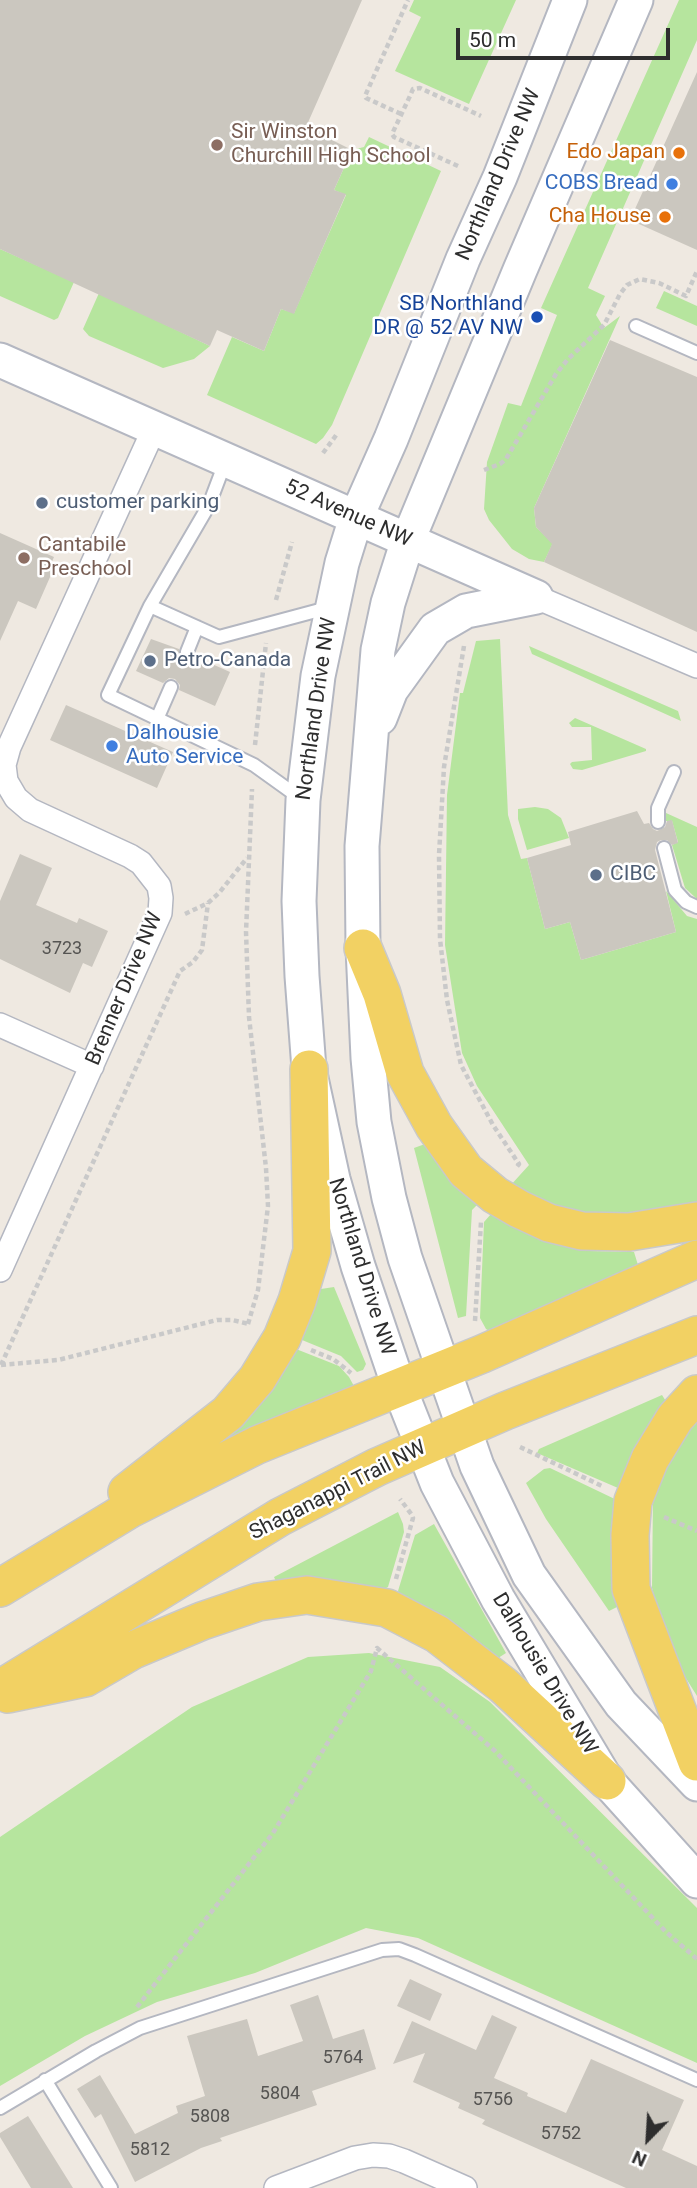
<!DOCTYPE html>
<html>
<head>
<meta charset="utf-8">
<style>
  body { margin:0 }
  #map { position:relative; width:697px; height:2188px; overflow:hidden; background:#efe9e1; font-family:Roboto,sans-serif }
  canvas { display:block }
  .north { position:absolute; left:613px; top:2104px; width:70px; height:70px; -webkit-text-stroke:5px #fff; paint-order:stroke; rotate:204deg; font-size:19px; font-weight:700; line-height:28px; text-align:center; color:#2e2e2e }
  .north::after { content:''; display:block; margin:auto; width:24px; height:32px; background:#2e2e2e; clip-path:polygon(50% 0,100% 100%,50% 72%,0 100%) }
  .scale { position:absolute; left:456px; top:28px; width:214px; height:32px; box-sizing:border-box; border:4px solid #2e2e2e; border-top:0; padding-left:9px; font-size:21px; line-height:24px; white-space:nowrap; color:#2e2e2e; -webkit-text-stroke:5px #fff; paint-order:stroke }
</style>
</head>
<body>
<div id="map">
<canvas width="697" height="2188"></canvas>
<div class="north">N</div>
<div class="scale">50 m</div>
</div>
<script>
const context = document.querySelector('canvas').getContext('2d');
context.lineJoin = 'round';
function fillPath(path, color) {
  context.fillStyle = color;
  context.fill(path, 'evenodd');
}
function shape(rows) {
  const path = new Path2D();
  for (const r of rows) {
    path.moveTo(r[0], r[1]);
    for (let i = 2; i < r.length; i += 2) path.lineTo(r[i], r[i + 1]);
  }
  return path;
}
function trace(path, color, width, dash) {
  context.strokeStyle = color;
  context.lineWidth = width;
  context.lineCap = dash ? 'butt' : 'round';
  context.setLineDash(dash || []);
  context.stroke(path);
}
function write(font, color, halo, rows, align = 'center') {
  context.font = font + ' Roboto,sans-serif';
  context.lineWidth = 5;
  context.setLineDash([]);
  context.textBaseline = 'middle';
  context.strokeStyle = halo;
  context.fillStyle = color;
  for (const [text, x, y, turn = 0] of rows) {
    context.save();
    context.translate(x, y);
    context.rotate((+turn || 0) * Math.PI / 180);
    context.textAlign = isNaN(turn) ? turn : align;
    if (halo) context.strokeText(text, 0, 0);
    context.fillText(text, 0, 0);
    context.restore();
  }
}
fillPath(shape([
  [414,0,516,0,469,104,395,71,421,17,409,11],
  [679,0,697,0,697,40,588,288,605,296,596,315,604,328,620,316,534,508,536,527,553,543,544,562,529,559,512,549,489,520,484,509,487,462,508,403,521,406,557,315,541,308],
  [369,137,441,171,332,425,323,438,316,444,207,395,232,337,264,351,281,309,294,313,346,195,334,190,352,150,364,147],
  [0,249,74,282,58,318,54,320,0,296],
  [664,291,697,306,697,326,656,308],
  [99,293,210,346,194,359,163,368,89,336,83,329],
  [500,639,508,815,521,859,527,858,545,929,570,922,581,960,676,932,666,891,687,916,697,919,697,1205,646,1218,574,1214,510,1186,529,1165,477,1086,462,1053,445,945,447,795,460,693,463,693,476,641],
  [529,646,678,711,681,721,532,654],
  [575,718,646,749,646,751,582,770,573,769,570,764,572,762,592,760,591,727,572,727,569,723],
  [535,807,548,809,561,818,569,838,527,850,518,819,518,809],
  [666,813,697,827,697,899,685,888,672,845,678,842,672,821,666,821],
  [425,1144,446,1173,477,1205,472,1210,466,1316,458,1318,414,1148],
  [491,1214,543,1241,590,1251,634,1252,638,1265,491,1332,486,1329,480,1318,484,1222],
  [334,1287,366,1364,363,1370,357,1372,341,1356,302,1340,321,1289],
  [296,1349,339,1366,349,1377,355,1388,218,1445,250,1416,276,1385],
  [662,1395,669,1406,625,1487,618,1488,537,1453,539,1449],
  [697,1421,697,1696,669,1651,652,1588,653,1496,676,1443],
  [550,1468,621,1502,621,1605,609,1611,546,1519,526,1483,544,1469],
  [398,1512,403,1524,404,1532,388,1587,381,1591,279,1588,274,1577],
  [434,1524,506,1653,495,1660,401,1599,398,1591,415,1535],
  [369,1653,440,1667,490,1702,697,1908,697,2063,418,1938,366,1928,255,1973,157,2002,85,2036,0,2086,0,1837,192,1707,308,1657]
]), '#b6e59e');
fillPath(shape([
  [0,0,362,0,306,127,352,150,334,190,346,194,294,314,281,309,264,351,217,330,210,346,0,249],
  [697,72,697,250,630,220],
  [610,340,697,377,697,632,544,562,552,544,536,527,534,508],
  [0,533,54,557,50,566,54,568,36,609,18,601,0,641],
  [151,639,179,649,179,654,183,660,189,660,194,656,230,672,215,706,179,690,180,685,175,679,169,678,163,683,136,671],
  [66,705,173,752,157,788,50,740],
  [637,811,644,824,649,823,653,829,657,831,665,827,667,821,672,820,678,843,672,845,667,840,661,840,657,842,655,850,676,932,581,960,570,922,545,929,527,858,571,845,568,832],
  [20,854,52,868,36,905,77,923,79,918,108,931,92,967,83,963,70,993,0,959,0,901],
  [410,1979,442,1994,430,2021,397,2006],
  [318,1995,333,2039,364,2029,376,2069,312,2091,317,2105,220,2138,222,2141,201,2148,135,2182,101,2114,95,2118,77,2089,100,2075,135,2134,178,2113,176,2106,205,2096,187,2036,247,2019,258,2056,303,2041,290,2005],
  [492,2015,517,2027,494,2078,528,2093,527,2096,566,2113,591,2059,684,2100,662,2150,697,2166,697,2188,626,2188,482,2124,485,2120,458,2108,460,2103,413,2082,425,2053,393,2064,412,2021,476,2050],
  [28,2116,73,2188,31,2188,0,2137,0,2133]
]), '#cbc7bf');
const lane = shape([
  [636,326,697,353],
  [226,460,209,505,150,606,108,695,254,765,300,798],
  [150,606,219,637,331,607],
  [187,652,197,627],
  [157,719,171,687],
  [658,822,658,808,674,772],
  [664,848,675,890,686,902,697,907],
  [45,2080,111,2188],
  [0,2108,96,2051,140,2028,382,1950,399,1949,415,1955,697,2080]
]);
const street = shape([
  [536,597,697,666],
  [0,1025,92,1066],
  [0,1270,160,913,161,898,159,886,141,863,130,856,30,810,16,798,6,781,4,765,9,747,154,429],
  [276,2188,355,2158,373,2155,389,2156,404,2161,465,2188]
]);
const secondary = shape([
  [570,0,500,177,463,259,391,439,356,518,342,563,318,676,303,800,299,901,302,976,309,1069,333,1179,358,1266,399,1387,437,1483,498,1599,607,1781,697,1881],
  [636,0,520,270,408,540,388,603,378,650,362,846,363,948,368,1058,374,1122,389,1198,405,1258,477,1466,529,1575,621,1704,697,1784],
  [0,360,536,597],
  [380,718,391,690,435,629,466,611,536,597]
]);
const primary = shape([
  [363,948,382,994,405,1073,434,1126,466,1171,495,1195,519,1209,549,1223,582,1231,629,1232,697,1221],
  [697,1394,675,1418,650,1459,633,1501,630,1535,631,1589,697,1762],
  [127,1492,228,1413,257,1379,282,1338,297,1301,312,1251,309,1069],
  [0,1588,130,1509,257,1445,482,1354,697,1259],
  [0,1689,280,1517,377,1467,505,1411,697,1335],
  [8,1694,85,1678,133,1650,202,1621,258,1602,307,1595,387,1608,437,1634,503,1685,607,1781]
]);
trace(lane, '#b4b7c1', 16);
trace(street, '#b4b7c1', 26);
trace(secondary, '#b4b7c1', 37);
trace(primary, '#c9c9c9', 40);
trace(shape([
  [401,114,366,98,365,96,408,0],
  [458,166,394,137,392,134,410,96,413,89,420,88,481,116],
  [323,453,337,434],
  [484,470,500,464,506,459,556,374,568,359,604,325,620,294,627,285,640,279,659,283,686,296,697,271],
  [276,600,292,542],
  [464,646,444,767,439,855,440,939,447,1000,461,1065,493,1125,519,1164,515,1169],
  [255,745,266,643],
  [185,914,208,903,219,893,247,858],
  [475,1321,481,1222],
  [248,1324,258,1290,268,1206,266,1168,249,1017,246,932,252,789],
  [311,1350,333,1359,351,1373],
  [1,1365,180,971,193,962,202,950,208,903],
  [1,1365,58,1360,217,1320,232,1320,249,1324],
  [520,1447,604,1487],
  [664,1517,697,1531],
  [396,1579,413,1518,412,1515,400,1499],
  [137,2007,273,1833,371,1671,377,1648,495,1751,666,1932,697,1959]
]), '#c9c9c9', 4.5, [5, 3.5]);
trace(lane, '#fff', 12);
trace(street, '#fff', 23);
trace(secondary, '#fff', 33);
trace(primary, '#f2d163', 37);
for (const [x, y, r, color] of [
  [217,145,7,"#8d6e63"],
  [679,153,7,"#e8710a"],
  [672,184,7,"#3f7fe0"],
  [665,217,7,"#e8710a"],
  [537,317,7,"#1a4fb4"],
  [42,503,7,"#5c6f8a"],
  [24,558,7,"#8d6e63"],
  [150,661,7,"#5c6f8a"],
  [112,746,7,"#3f7fe0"],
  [596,875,7,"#5c6f8a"]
]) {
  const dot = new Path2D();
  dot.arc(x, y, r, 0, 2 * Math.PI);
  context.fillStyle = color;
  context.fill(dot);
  trace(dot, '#fff', 2.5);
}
write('18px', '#555452', null, [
  ["3723",62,949],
  ["5764",343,2058],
  ["5804",280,2094],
  ["5756",493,2100],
  ["5808",210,2117],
  ["5752",561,2134],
  ["5812",150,2150]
]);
write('21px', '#785e54', '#fff', [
  ["Sir Winston",231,133],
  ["Churchill High School",231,157],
  ["Cantabile",38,546],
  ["Preschool",38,570]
], 'left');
write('21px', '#c56008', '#fff', [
  ["Edo Japan",665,153],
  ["Cha House",651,217]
], 'right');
write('21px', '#2e2e2e', '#fff', [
  ["Northland Drive NW",499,175,-67],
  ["52 Avenue NW",348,514,24],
  ["Northland Drive NW",317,709,-82],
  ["Brenner Drive NW",125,989,-67],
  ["Northland Drive NW",361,1267,73],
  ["Shaganappi Trail NW",338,1491,-27],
  ["Dalhousie Drive NW",544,1674,59]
]);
write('21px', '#366cbe', '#fff', [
  ["COBS Bread",658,184],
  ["Dalhousie",126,734,"left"],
  ["Auto Service",126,758,"left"]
], 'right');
write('21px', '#164399', '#fff', [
  ["SB Northland",523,305],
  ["DR @ 52 AV NW",523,329]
], 'right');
write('21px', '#4e5e75', '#fff', [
  ["customer parking",56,503],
  ["Petro-Canada",164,661],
  ["CIBC",610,875]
], 'left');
</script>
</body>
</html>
